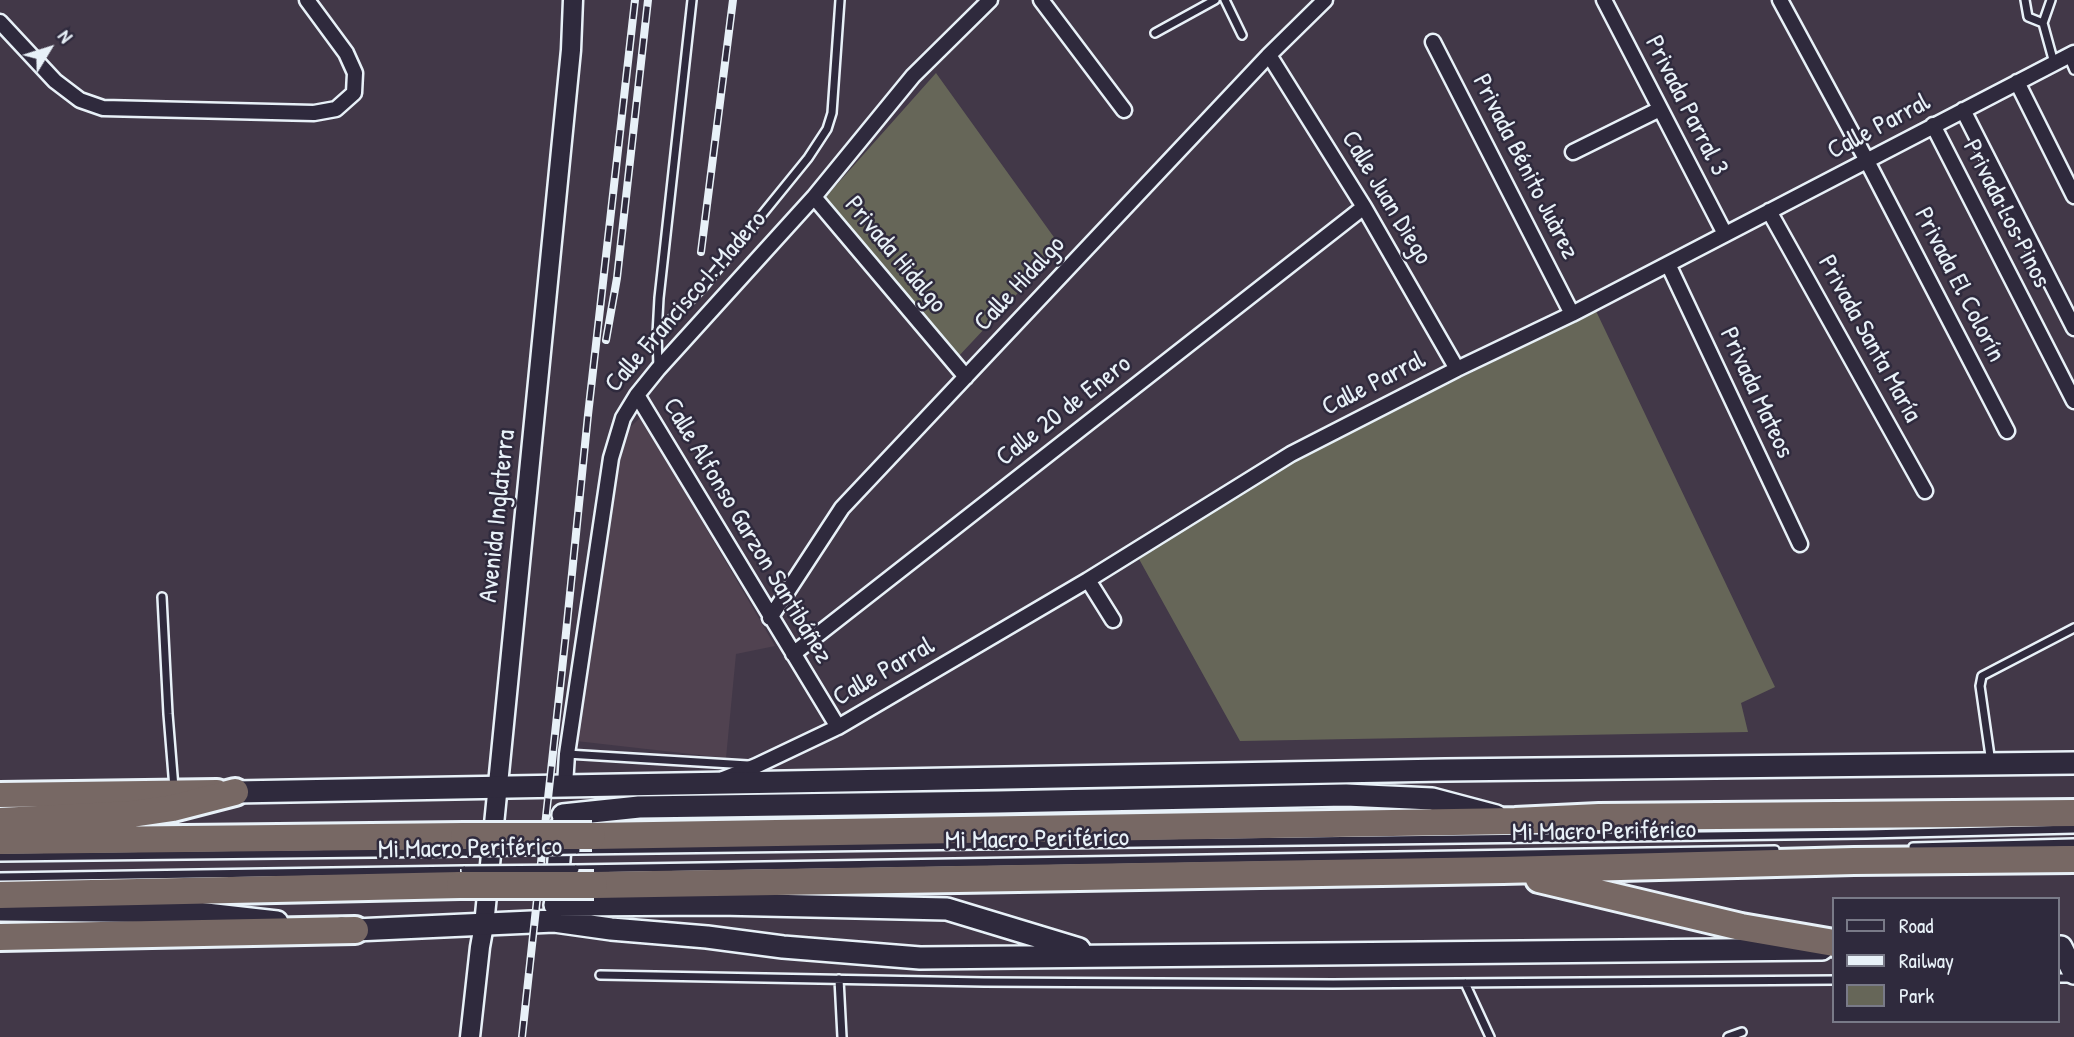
<!DOCTYPE html>
<html>
<head>
<meta charset="utf-8">
<style>
  body { margin:0 }
  #map { position:relative; width:2074px; height:1037px; overflow:hidden; background:#423848; font-family:"Patrick Hand",sans-serif }
  canvas { display:block }
  .legend { position:absolute; left:1832px; top:897px; width:228px; height:126px; box-sizing:border-box; background:#2f2a3d; border:2px solid #797a88; margin:0; padding:9px 12px; list-style:none; font-size:21px; color:#e8f1f8 }
  .legend li { display:flex; align-items:center; gap:14px; height:35px }
  .legend b { width:35px; border:2px solid #797a88 }
  .north { position:absolute; left:14px; top:14px; width:70px; height:70px; -webkit-text-stroke:5px #2f2a3d; paint-order:stroke; rotate:52deg; font-size:19px; font-weight:700; line-height:28px; text-align:center; color:#e8f1f8 }
  .north::after { content:''; display:block; margin:auto; width:24px; height:32px; background:#e8f1f8; clip-path:polygon(50% 0,100% 100%,50% 72%,0 100%) }
</style>
</head>
<body>
<div id="map">
<canvas width="2074" height="1037"></canvas>
<ul class="legend">
<li><b style="height:9px;background:#2f2a3d"></b>Road</li>
<li><b style="height:9px;background:#e8f1f8"></b>Railway</li>
<li><b style="height:19px;background:#666658"></b>Park</li>
</ul>
<div class="north">N</div>
</div>
<script>
const context = document.querySelector('canvas').getContext('2d');
context.lineJoin = 'round';
function fillPath(path, color) {
  context.fillStyle = color;
  context.fill(path, 'evenodd');
}
function shape(rows) {
  const path = new Path2D();
  for (const r of rows) {
    path.moveTo(r[0], r[1]);
    for (let i = 2; i < r.length; i += 2) path.lineTo(r[i], r[i + 1]);
  }
  return path;
}
function trace(path, color, width, dash) {
  context.strokeStyle = color;
  context.lineWidth = width;
  context.lineCap = dash ? 'butt' : 'round';
  context.setLineDash(dash || []);
  context.stroke(path);
}
function write(font, color, halo, rows, align = 'center') {
  context.font = font + ' "Patrick Hand",sans-serif';
  context.lineWidth = 5;
  context.setLineDash([]);
  context.textBaseline = 'middle';
  context.strokeStyle = halo;
  context.fillStyle = color;
  for (const [text, x, y, turn = 0] of rows) {
    context.save();
    context.translate(x, y);
    context.rotate((+turn || 0) * Math.PI / 180);
    context.textAlign = isNaN(turn) ? turn : align;
    if (halo) context.strokeText(text, 0, 0);
    context.fillText(text, 0, 0);
    context.restore();
  }
}
fillPath(shape([
  [641,417,775,646,736,654,726,758,576,741,621,436]
]), '#504250');
fillPath(shape([
  [936,73,1061,247,957,358,823,200],
  [1596,311,1775,687,1741,703,1748,732,1240,741,1139,559,1298,458]
]), '#666658');
const service = shape([
  [1225,0,1242,35],
  [2025,0,2028,17,2043,23],
  [2051,0,2043,23,2054,63],
  [1155,33,1215,0],
  [2068,56,2074,70],
  [657,334,704,286,808,158,827,129,832,113,840,0],
  [658,368,657,334,659,298,692,0],
  [162,597,168,714,174,788],
  [567,754,748,765],
  [1991,763,1980,686,1982,676,2074,628],
  [1913,847,2074,843],
  [576,850,1866,834,2074,829],
  [0,857,466,852],
  [575,869,1775,850],
  [0,877,465,870],
  [600,975,984,982,1333,984,1834,980],
  [2058,978,2073,978],
  [839,979,842,1037],
  [1465,983,1490,1037],
  [1728,1037,1742,1032]
]);
const minor = shape([
  [1041,0,1124,110],
  [1604,0,1725,234],
  [1780,0,1867,161,2007,431],
  [0,22,55,81,80,100,103,108,314,113,336,109,354,93,355,73,346,53,307,0],
  [1433,42,1572,314],
  [1269,55,1364,207,1457,369],
  [2017,82,2074,196],
  [1963,110,2074,328],
  [1933,125,2074,401],
  [1573,152,1660,109],
  [814,197,966,377],
  [1769,211,1925,491],
  [1668,264,1800,544],
  [637,395,838,727],
  [1088,580,1113,620],
  [770,618,842,508,1269,55,1325,0],
  [793,654,1364,207],
  [723,779,756,766,838,727,1088,580,1291,454,1457,369,1572,314,2074,53],
  [565,785,567,754,611,458,623,418,637,395,658,369,814,197,913,76,990,0]
]);
const tertiary = shape([
  [470,1037,480,947,484,925,571,50,573,0]
]);
const secondary = shape([
  [235,792,1445,770,2074,763],
  [563,815,639,807,998,802,1346,795,1432,799,1496,816],
  [556,894,562,825],
  [555,905,719,904,947,909,1079,949],
  [0,910,188,912,277,922],
  [341,928,355,930,554,921,611,929,707,937,783,947,920,958,1822,949],
  [2061,947,2074,973]
]);
const trunk = shape([
  [0,795,217,792]
]);
const motorway = shape([
  [0,821,132,814,173,808,235,792],
  [592,836,1515,821,1599,817,2074,813],
  [0,841,464,836],
  [1539,879,1741,927,1834,943],
  [594,885,1503,870,1854,861,2074,859],
  [0,895,460,885],
  [0,937,355,930]
]);
trace(service, '#e8f1f8', 12);
trace(minor, '#e8f1f8', 19);
trace(tertiary, '#e8f1f8', 23);
trace(secondary, '#e8f1f8', 26);
trace(trunk, '#e8f1f8', 30);
trace(motorway, '#e8f1f8', 32);
trace(service, '#2f2a3d', 7);
trace(minor, '#2f2a3d', 14);
trace(tertiary, '#2f2a3d', 18);
trace(secondary, '#2f2a3d', 21);
trace(trunk, '#776864', 24);
trace(motorway, '#776864', 26);
const rail = shape([
  [701,252,733,0],
  [606,340,617,278,648,0],
  [522,1037,566,633,588,415,635,0]
]);
trace(rail, '#e8f1f8', 8);
trace(rail, '#2f2a3d', 5, [16]);
const serviceBridge = shape([
  [466,852,576,850],
  [465,870,575,869]
]);
const motorwayBridge = shape([
  [464,836,592,836],
  [460,885,594,885]
]);
trace(serviceBridge, '#e8f1f8', 12, []);
trace(motorwayBridge, '#e8f1f8', 32, []);
trace(serviceBridge, '#2f2a3d', 7);
trace(motorwayBridge, '#776864', 26);
write('26px', '#e8f1f8', '#2f2a3d', [
  ["Privada Parral 3",1686,106,63],
  ["Calle Parral",1879,127,-28],
  ["Privada Bénito Juàrez",1525,167,63],
  ["Calle Juan Diego",1386,198,59],
  ["Privada Los Pinos",2006,214,63],
  ["Privada Hidalgo",895,255,50],
  ["Calle Hidalgo",1020,284,-47],
  ["Privada El Colorín",1959,285,63],
  ["Calle Francisco I. Madero",686,302,-49],
  ["Privada Santa María",1869,339,61],
  ["Calle Parral",1374,384,-27],
  ["Privada Mateos",1756,393,65],
  ["Calle 20 de Enero",1064,411,-38],
  ["Avenida Inglaterra",498,516,-84],
  ["Calle Alfonso Garzon Santibáñez",747,531,59],
  ["Calle Parral",884,672,-30],
  ["Mi Macro Periférico",1604,832,-1],
  ["Mi Macro Periférico",1037,840,-1],
  ["Mi Macro Periférico",470,849,-1]
]);
</script>
</body>
</html>
